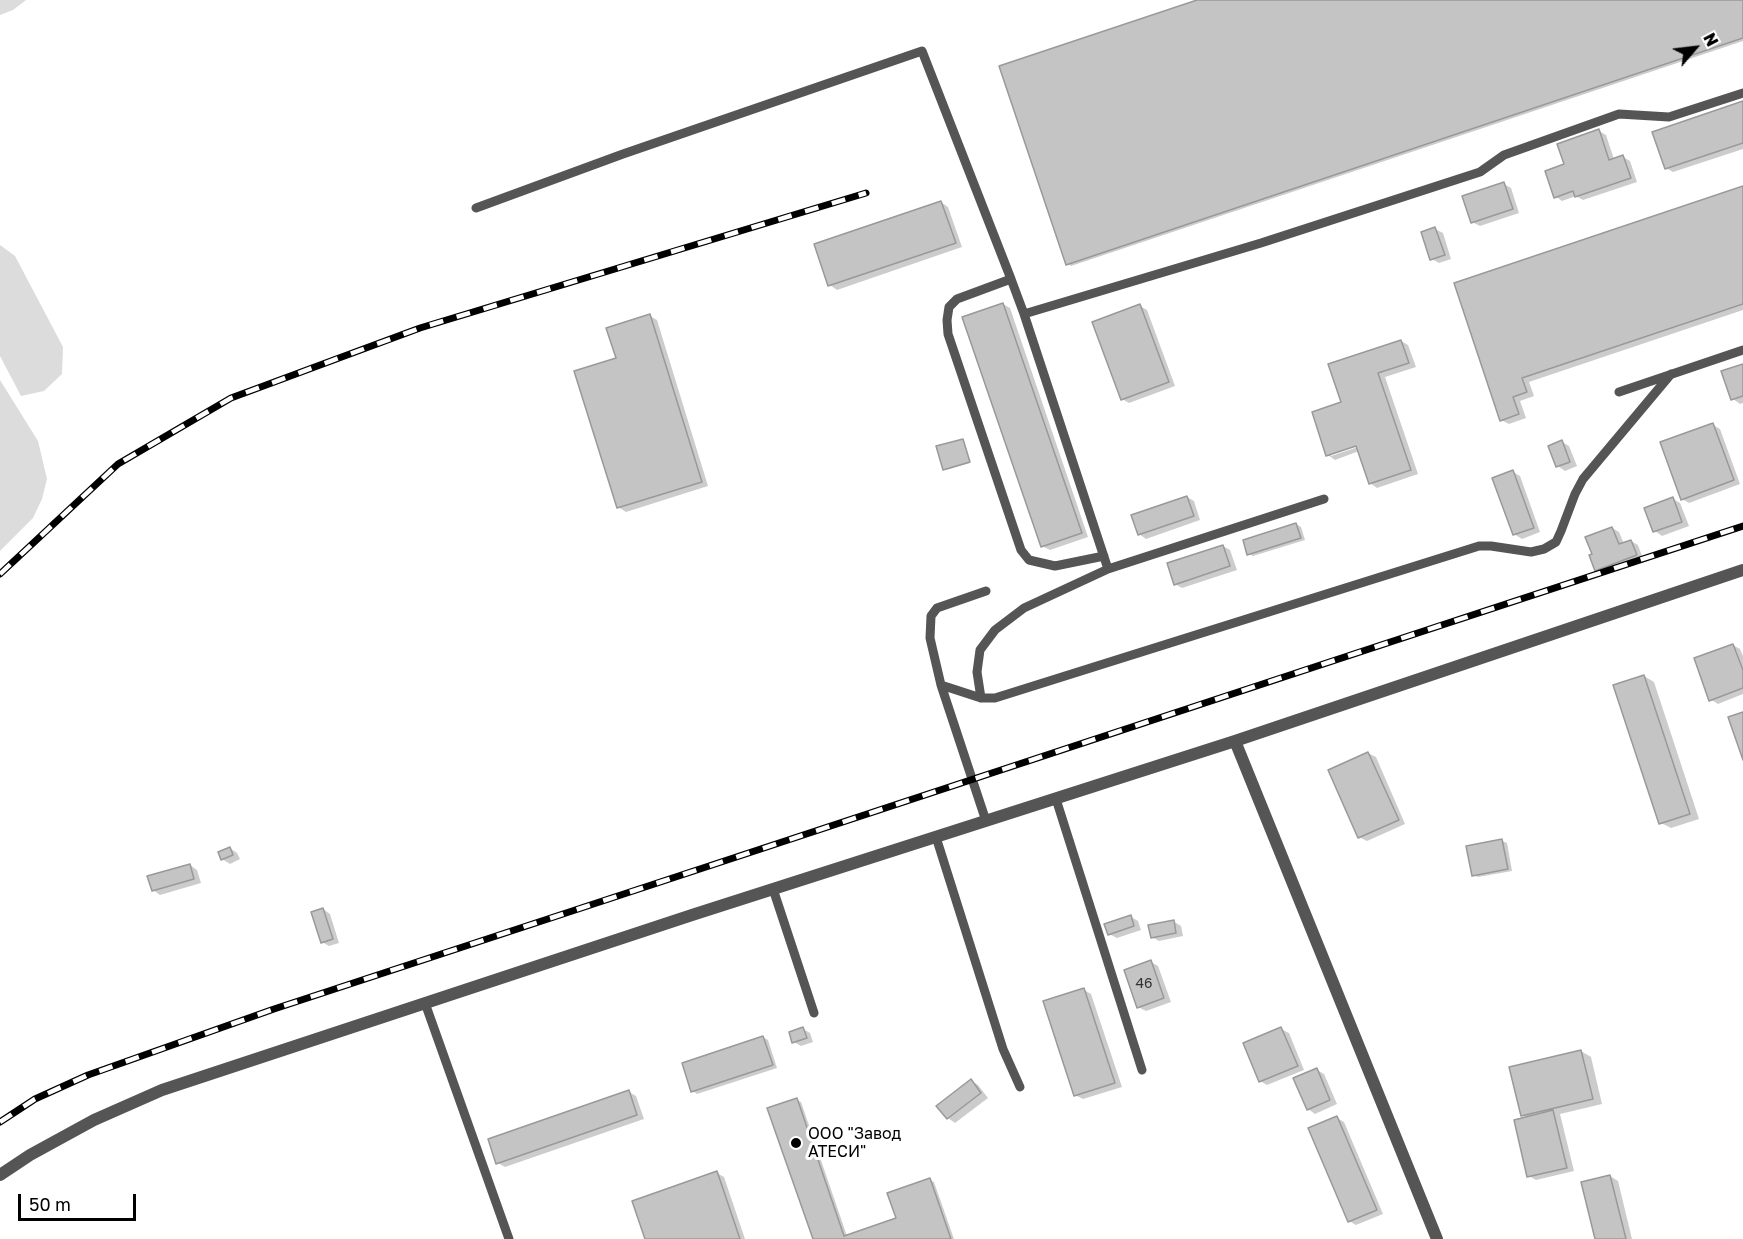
<!DOCTYPE html>
<html>
<head>
<meta charset="utf-8">
<style>
  body { margin:0 }
  #map { position:relative; width:1743px; height:1239px; overflow:hidden; background:#fff; font-family:"Golos Text",sans-serif }
  canvas { display:block }
  .north { position:absolute; left:1665px; top:18px; width:60px; height:60px; -webkit-text-stroke:4px #fff; paint-order:stroke; rotate:62deg; font-size:16px; font-weight:700; line-height:24px; text-align:center; color:#000 }
  .north::after { content:''; display:block; margin:auto; width:21px; height:27px; background:#000; clip-path:polygon(50% 0,100% 100%,50% 72%,0 100%) }
  .scale { position:absolute; left:18px; top:1194px; width:118px; height:27px; box-sizing:border-box; border:3px solid #000; border-top:0; padding-left:8px; font-size:18px; line-height:21px; white-space:nowrap; color:#000; -webkit-text-stroke:4px #fff; paint-order:stroke }
</style>
</head>
<body>
<div id="map">
<canvas width="1743" height="1239"></canvas>
<div class="north">N</div>
<div class="scale">50 m</div>
</div>
<script>
const context = document.querySelector('canvas').getContext('2d');
context.lineJoin = 'round';
function fillPath(path, color) {
  context.fillStyle = color;
  context.fill(path, 'evenodd');
}
function shape(rows) {
  const path = new Path2D();
  for (const r of rows) {
    path.moveTo(r[0], r[1]);
    for (let i = 2; i < r.length; i += 2) path.lineTo(r[i], r[i + 1]);
  }
  return path;
}
function trace(path, color, width, dash) {
  context.strokeStyle = color;
  context.lineWidth = width;
  context.lineCap = dash ? 'butt' : 'round';
  context.setLineDash(dash || []);
  context.stroke(path);
}
function write(font, color, halo, rows, align = 'center') {
  context.font = font + ' "Golos Text",sans-serif';
  context.lineWidth = 6;
  context.setLineDash([]);
  context.textBaseline = 'middle';
  context.strokeStyle = halo;
  context.fillStyle = color;
  for (const [text, x, y, turn = 0] of rows) {
    context.save();
    context.translate(x, y);
    context.rotate((+turn || 0) * Math.PI / 180);
    context.textAlign = isNaN(turn) ? turn : align;
    if (halo) context.strokeText(text, 0, 0);
    context.fillText(text, 0, 0);
    context.restore();
  }
}
fillPath(shape([
  [0,0,26,0,13,10,0,15],
  [0,245,15,256,63,347,62,374,44,391,21,396,0,356],
  [0,380,38,441,47,479,42,499,33,518,0,551]
]), '#dcdcdc');
fillPath(shape([
  [1202,0,1743,0,1743,41,1071,266,1067,263],
  [1743,103,1743,149,1673,172,1666,168],
  [1599,131,1606,135,1614,159,1623,157,1630,161,1637,182,1583,200,1576,196,1562,201,1555,196,1566,165],
  [1504,184,1511,188,1519,213,1480,226,1472,222],
  [1743,187,1743,310,1529,382,1534,396,1520,401,1526,418,1509,424,1501,420,1455,283],
  [941,202,948,207,962,247,837,290,830,285],
  [1435,229,1443,233,1451,259,1439,263,1432,259],
  [1003,304,1010,308,1088,537,1050,550,1042,546],
  [1140,306,1147,310,1175,386,1129,403,1122,399],
  [650,316,657,320,708,486,626,512,618,507,618,359],
  [1401,341,1408,345,1416,367,1385,377,1418,474,1377,488,1370,483,1359,451,1335,460,1328,455,1343,403],
  [1363,443,1364,445,1331,456,1331,453],
  [1743,365,1743,403,1740,404,1733,399],
  [1713,425,1720,429,1740,484,1689,503,1682,499],
  [962,440,964,441,970,463,946,470,944,469],
  [1562,442,1569,446,1577,466,1565,471,1558,466],
  [1513,472,1520,476,1540,532,1522,539,1514,534],
  [1187,497,1194,501,1200,520,1146,539,1139,534],
  [1673,499,1680,503,1689,526,1662,536,1655,531],
  [1296,524,1301,527,1305,540,1253,556,1249,554],
  [1612,528,1619,532,1624,544,1631,541,1638,545,1643,559,1604,574,1597,570],
  [1223,546,1230,550,1237,570,1182,588,1175,584],
  [1733,645,1740,649,1743,656,1743,694,1718,704,1710,699],
  [1644,676,1654,682,1699,819,1671,828,1661,823],
  [1368,753,1376,757,1405,824,1367,841,1359,837],
  [1502,841,1507,843,1512,871,1478,877,1473,875],
  [230,848,237,853,240,859,230,864,222,859],
  [190,865,197,870,201,883,160,895,153,890],
  [323,909,330,914,339,943,329,946,322,942],
  [1131,917,1138,921,1141,930,1117,938,1109,934],
  [1173,921,1181,926,1183,936,1159,941,1152,937],
  [1151,962,1158,966,1171,1002,1146,1011,1138,1007],
  [1084,990,1091,994,1122,1087,1083,1099,1075,1095],
  [803,1029,810,1033,813,1042,801,1046,794,1042],
  [1281,1029,1289,1033,1304,1070,1267,1085,1260,1081],
  [763,1037,768,1040,777,1068,697,1094,693,1091],
  [1581,1051,1591,1057,1602,1104,1560,1114,1574,1171,1536,1180,1529,1176,1527,1118,1522,1115],
  [1317,1070,1324,1074,1337,1104,1315,1114,1308,1109],
  [971,1081,978,1085,988,1098,955,1123,948,1118,938,1106],
  [629,1092,636,1096,644,1119,505,1167,498,1163],
  [796,1100,801,1102,847,1236,898,1219,930,1180,934,1182,954,1239,814,1239],
  [1337,1118,1344,1122,1383,1214,1356,1225,1349,1221],
  [717,1173,724,1177,745,1239,647,1239],
  [1610,1176,1618,1181,1632,1239,1596,1239]
]), '#0003');
const building = shape([
  [1197,0,1743,0,1743,38,1066,265,999,66,1197,0],
  [1743,101,1743,143,1665,169,1652,132,1743,101],
  [1599,129,1609,160,1623,155,1631,178,1575,197,1573,191,1554,198,1545,171,1564,164,1557,144,1599,129],
  [1504,182,1513,209,1471,223,1462,196,1504,182],
  [1743,186,1743,304,1522,378,1527,392,1513,397,1519,414,1500,421,1454,283,1743,186],
  [941,201,956,243,828,286,814,244,941,201],
  [1435,227,1445,255,1430,260,1421,232,1435,227],
  [1003,303,1082,533,1041,547,962,317,1003,303],
  [1140,304,1169,382,1121,400,1092,322,1140,304],
  [650,314,702,482,617,508,574,371,616,358,606,328,650,314],
  [1401,340,1409,363,1378,373,1411,470,1369,484,1356,446,1326,456,1312,412,1341,402,1328,364,1401,340],
  [1743,364,1743,396,1731,400,1721,371,1743,364],
  [1713,423,1734,480,1681,500,1660,442,1713,423],
  [963,439,970,462,943,470,936,446,963,439],
  [1562,440,1570,462,1556,467,1548,446,1562,440],
  [1513,470,1534,528,1513,535,1492,478,1513,470],
  [1187,496,1194,516,1138,535,1131,515,1187,496],
  [1673,497,1682,522,1653,532,1644,508,1673,497],
  [1296,523,1301,538,1247,555,1243,540,1296,523],
  [1612,527,1619,544,1631,540,1637,555,1595,571,1589,555,1592,554,1585,537,1612,527],
  [1223,545,1230,566,1174,585,1167,563,1223,545],
  [1733,644,1743,670,1743,688,1709,701,1694,658,1733,644],
  [1644,675,1690,814,1659,824,1613,685,1644,675],
  [1743,712,1743,760,1728,717,1743,712],
  [1368,752,1399,820,1358,838,1328,770,1368,752],
  [1502,839,1508,869,1472,876,1466,846,1502,839],
  [230,847,233,855,221,860,218,852,230,847],
  [190,864,194,879,152,891,147,876,190,864],
  [323,908,333,939,321,943,311,912,323,908],
  [1131,915,1134,926,1108,935,1104,924,1131,915],
  [1174,920,1176,933,1151,938,1148,925,1174,920],
  [1151,960,1164,998,1137,1008,1124,970,1151,960],
  [1084,988,1115,1083,1074,1096,1043,1001,1084,988],
  [803,1027,807,1038,792,1043,789,1032,803,1027],
  [1281,1027,1298,1066,1259,1082,1243,1043,1281,1027],
  [763,1036,773,1065,691,1092,682,1063,763,1036],
  [1581,1050,1593,1099,1521,1116,1509,1067,1581,1050],
  [1317,1068,1330,1100,1307,1110,1293,1078,1317,1068],
  [971,1079,981,1093,947,1119,936,1106,971,1079],
  [629,1090,637,1115,496,1164,488,1139,629,1090],
  [797,1098,844,1236,896,1218,887,1193,930,1178,951,1239,813,1239,767,1108,797,1098],
  [1553,1110,1567,1168,1527,1177,1514,1120,1553,1110],
  [1337,1116,1377,1210,1348,1222,1308,1128,1337,1116],
  [717,1171,740,1239,645,1239,632,1201,717,1171],
  [1610,1175,1626,1239,1595,1239,1581,1182,1610,1175]
]);
fillPath(building, '#c4c4c4');
trace(building, '#999', 1.5);
trace(shape([
  [476,208,623,154,922,51,1011,279],
  [1024,314,1011,279,957,299,949,307,947,320,948,334,1021,550,1029,560,1055,566,1104,556],
  [1619,392,1743,350],
  [1324,499,1108,569,1024,314,1261,243,1480,172,1504,155,1619,114,1669,117,1743,93],
  [941,685,930,638,931,616,937,608,986,591],
  [981,698,977,672,980,650,995,630,1024,608,1108,569],
  [1056,799,1142,1070],
  [986,821,941,685,981,698,995,698,1479,546,1491,546,1531,552,1544,549,1556,542,1561,531,1575,494,1583,479,1671,374],
  [936,837,1003,1049,1020,1087],
  [773,889,814,1013],
  [425,1003,509,1239]
]), '#555', 9);
trace(shape([
  [1235,741,1437,1239],
  [0,1175,30,1155,94,1120,162,1090,692,915,1235,741,1743,570]
]), '#555', 12);
const rail = shape([
  [0,574,118,464,231,398,420,328,866,193],
  [0,1122,35,1099,88,1075,274,1009,1743,526]
]);
trace(rail, '#000', 7);
trace(rail, '#fff', 4.5, [14]);
for (const [x, y, r, color] of [
  [796,1143,6,"#000"]
]) {
  const dot = new Path2D();
  dot.arc(x, y, r, 0, 2 * Math.PI);
  context.fillStyle = color;
  context.fill(dot);
  trace(dot, '#fff', 2);
}
write('14px', '#313131', null, [
  ["46",1144,984]
]);
write('16px', '#000', '#fff', [
  ["ООО \"Завод",808,1134],
  ["АТЕСИ\"",808,1152]
], 'left');
</script>
</body>
</html>
